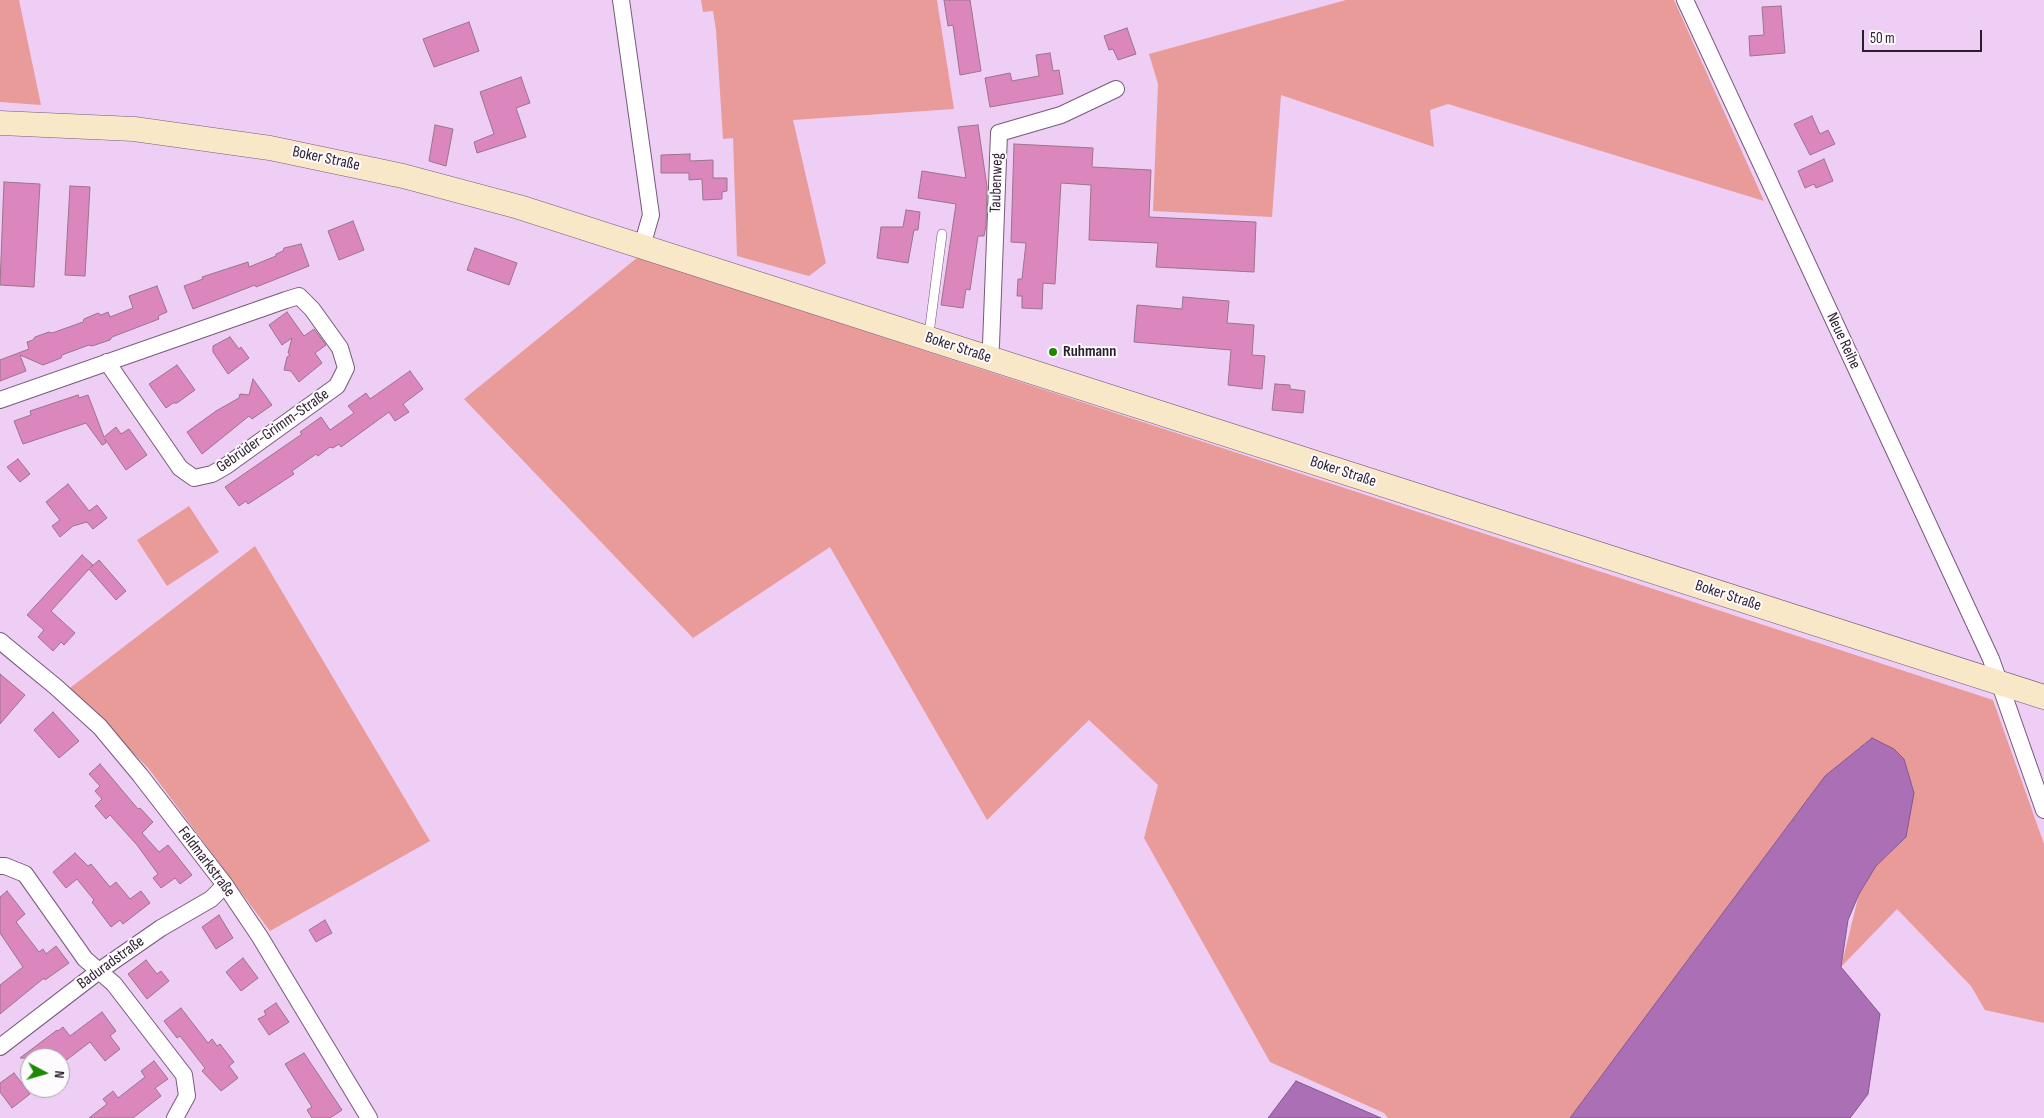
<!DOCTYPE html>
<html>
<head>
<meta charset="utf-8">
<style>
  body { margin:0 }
  #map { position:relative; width:2044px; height:1118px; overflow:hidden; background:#eecef4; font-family:"Sofia Sans Condensed",sans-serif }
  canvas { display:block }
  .north { position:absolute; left:20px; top:1048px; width:50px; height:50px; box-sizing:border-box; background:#fefbff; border:1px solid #a9a3ab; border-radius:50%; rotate:96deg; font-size:14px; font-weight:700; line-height:20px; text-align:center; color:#2a1e2c }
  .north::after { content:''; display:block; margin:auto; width:18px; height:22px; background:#1d8903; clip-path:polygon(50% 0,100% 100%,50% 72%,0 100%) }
  .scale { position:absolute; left:1862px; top:30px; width:120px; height:22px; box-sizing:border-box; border:2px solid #2a1e2c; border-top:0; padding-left:6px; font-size:15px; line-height:18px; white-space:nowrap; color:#2a1e2c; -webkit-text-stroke:4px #fefbff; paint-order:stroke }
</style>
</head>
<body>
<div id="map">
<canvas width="2044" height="1118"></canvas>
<div class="north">N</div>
<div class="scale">50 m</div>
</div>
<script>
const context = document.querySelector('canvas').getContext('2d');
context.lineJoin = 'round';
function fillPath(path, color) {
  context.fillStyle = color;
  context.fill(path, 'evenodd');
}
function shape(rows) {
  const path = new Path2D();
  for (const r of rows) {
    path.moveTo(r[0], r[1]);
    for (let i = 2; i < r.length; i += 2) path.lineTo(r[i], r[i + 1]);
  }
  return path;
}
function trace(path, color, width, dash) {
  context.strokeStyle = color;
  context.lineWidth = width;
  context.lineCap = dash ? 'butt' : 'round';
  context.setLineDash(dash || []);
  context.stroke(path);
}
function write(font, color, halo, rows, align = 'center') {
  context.font = font + ' "Sofia Sans Condensed",sans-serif';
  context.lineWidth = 4;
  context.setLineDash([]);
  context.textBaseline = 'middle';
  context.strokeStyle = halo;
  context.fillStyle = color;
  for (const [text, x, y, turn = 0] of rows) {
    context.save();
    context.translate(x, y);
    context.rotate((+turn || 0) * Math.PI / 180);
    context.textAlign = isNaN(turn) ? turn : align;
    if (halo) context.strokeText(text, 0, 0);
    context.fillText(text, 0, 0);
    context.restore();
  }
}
fillPath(shape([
  [0,0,19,0,41,105,0,102],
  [701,0,937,0,954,109,793,120,826,263,809,276,737,256,733,138,723,139,716,30,713,11,703,12],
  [1346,0,1674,0,1764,201,1448,104,1430,110,1434,147,1281,95,1272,217,1153,211,1158,84,1149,54],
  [638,257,1993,700,2044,844,2044,1023,1985,1010,1971,986,1897,909,1841,967,1859,894,1876,866,1906,837,1872,738,1825,776,1570,1118,1388,1118,1384,1113,1270,1062,1144,838,1158,785,1089,720,987,820,830,547,693,638,464,399],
  [189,506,219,552,167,586,137,540],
  [255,546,430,841,270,931,149,769,70,688]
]), '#e99b99');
const water = shape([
  [1872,738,1894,749,1904,759,1914,793,1906,837,1876,866,1859,894,1848,920,1841,967,1880,1014,1868,1094,1850,1118,1570,1118,1825,776,1872,738],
  [1296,1081,1381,1118,1268,1118,1296,1081]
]);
fillPath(water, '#ab6fb6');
trace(water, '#84578d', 1);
const building = shape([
  [944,0,970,0,981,71,960,75,953,25,948,26,944,0],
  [1781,6,1785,53,1750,56,1749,36,1764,35,1762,7,1781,6],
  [469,22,479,51,434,67,423,39,469,22],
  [1127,28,1136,54,1118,60,1113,49,1109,50,1104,36,1127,28],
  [1050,53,1053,71,1059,70,1063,94,990,107,985,78,1010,73,1012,81,1039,76,1036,55,1050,53],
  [521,77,530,103,516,108,526,137,477,153,474,142,494,134,480,92,521,77],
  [1812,116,1820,134,1828,130,1835,144,1810,155,1794,124,1812,116],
  [435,125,453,129,446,166,429,161,435,125],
  [978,125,987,187,986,225,984,236,978,236,970,290,966,289,963,308,941,305,956,204,918,198,922,171,966,178,958,127,978,125],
  [1014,144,1093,148,1092,167,1151,170,1149,217,1256,222,1254,272,1156,267,1158,243,1089,240,1091,185,1061,183,1055,284,1043,283,1042,309,1022,308,1022,296,1017,296,1018,279,1022,279,1026,243,1011,242,1014,144],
  [690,154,690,161,713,160,713,178,727,178,727,191,722,192,722,199,703,200,702,179,689,180,689,173,661,173,661,155,690,154],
  [1824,159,1833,181,1816,188,1814,184,1805,188,1798,171,1824,159],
  [4,182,40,184,34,287,0,285,4,182],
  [70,186,90,187,85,276,65,275,70,186],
  [906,210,920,212,918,230,914,230,908,263,877,258,881,227,903,227,906,210],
  [353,221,364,250,339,260,328,231,353,221],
  [301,244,309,266,256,287,255,285,193,309,184,286,203,279,202,277,248,262,249,267,276,256,276,254,283,251,284,248,301,244],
  [475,248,517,263,509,285,467,270,475,248],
  [157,286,167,312,158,316,159,319,112,337,110,340,92,346,89,345,62,355,61,358,43,365,20,355,26,371,0,381,0,360,29,349,27,342,33,340,35,337,49,332,52,333,83,322,84,319,98,313,101,315,108,312,110,317,133,308,129,296,157,286],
  [1183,297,1229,301,1227,323,1254,325,1252,355,1265,356,1262,389,1228,385,1231,350,1134,342,1137,305,1182,309,1183,297],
  [287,312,304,336,314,329,326,345,315,353,322,363,299,382,291,371,284,370,287,357,290,355,288,353,292,338,282,345,269,325,287,312],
  [230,337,239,349,241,347,249,358,228,374,213,352,213,346,230,337],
  [177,365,195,390,177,403,173,403,166,408,149,384,177,365],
  [410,371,423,389,403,404,409,412,395,421,389,412,341,447,339,444,333,448,330,447,318,456,316,454,292,471,294,474,248,504,246,501,239,506,225,487,302,434,300,432,321,417,330,430,354,413,348,406,366,393,370,399,410,371],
  [253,379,272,405,252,419,249,416,202,454,187,432,216,411,239,398,240,394,249,395,253,379],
  [1275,384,1290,385,1290,389,1305,391,1303,413,1272,410,1275,384],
  [78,395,79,398,88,395,104,437,116,427,121,434,129,429,147,455,126,470,105,439,106,443,102,445,86,423,23,444,14,421,31,415,30,411,78,395],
  [18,459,30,474,20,482,7,467,18,459],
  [68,484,89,511,97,505,107,518,93,529,87,522,73,526,60,537,52,526,60,520,46,502,68,484],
  [82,555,93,565,90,568,99,560,126,591,116,600,89,569,51,611,75,633,64,645,61,642,53,651,38,637,44,630,27,615,82,555],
  [0,674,25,695,0,724,0,674],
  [53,712,79,741,59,758,34,730,53,712],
  [100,764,138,809,140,808,153,822,142,833,159,852,168,845,192,875,180,884,175,878,161,888,153,878,158,874,137,845,110,815,106,819,95,806,102,799,95,791,100,786,89,774,100,764],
  [75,853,88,866,91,864,110,887,116,882,130,899,141,891,150,903,123,924,120,920,111,927,92,902,94,900,77,879,66,888,53,872,75,853],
  [7,891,25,914,16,922,39,952,43,949,46,954,56,946,69,963,45,980,44,978,0,1014,0,985,23,967,0,933,0,897,7,891],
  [219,915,233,938,216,949,202,927,219,915],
  [325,920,332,933,316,942,309,930,325,920],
  [243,958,258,978,241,991,226,972,243,958],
  [146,960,157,974,161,971,169,981,147,999,128,974,146,960],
  [276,1003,289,1022,269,1035,258,1019,266,1015,264,1011,276,1003],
  [181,1008,208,1043,212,1039,217,1046,220,1044,234,1062,229,1066,238,1078,221,1091,202,1071,205,1068,180,1036,177,1038,164,1021,181,1008],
  [102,1012,116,1031,110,1036,120,1049,105,1061,90,1042,60,1065,60,1058,20,1058,57,1030,58,1031,63,1027,70,1036,102,1012],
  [304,1053,342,1110,330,1118,312,1118,307,1110,312,1107,285,1064,304,1053],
  [154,1061,168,1079,155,1088,161,1096,133,1118,89,1118,107,1104,103,1099,113,1091,118,1098,145,1077,141,1071,154,1061],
  [14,1073,30,1094,12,1108,0,1092,0,1083,14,1073]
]);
fillPath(building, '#db87be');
trace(building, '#9b738c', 1);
const service = shape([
  [926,337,930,326,942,234]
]);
const minor = shape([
  [621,0,651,215,642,246],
  [1685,0,1991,659,2044,810],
  [989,358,991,345,999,133,1061,115,1116,89],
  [0,400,286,300,299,296,312,309,340,348,346,368,337,386,226,466,212,474,194,478,180,468,107,362],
  [0,641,56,687,100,727,140,775,225,885,260,937,369,1118],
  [0,866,5,866,25,874,85,959,114,984,184,1075,187,1096,175,1118],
  [0,1047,99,971,161,928,211,899,225,885]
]);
const secondary = shape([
  [0,123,134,129,270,148,403,176,519,207,2044,697]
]);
trace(service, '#765a7b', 10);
trace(minor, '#765a7b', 18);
trace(secondary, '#765a7b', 25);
trace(service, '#fff', 9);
trace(minor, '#fff', 16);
trace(secondary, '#f9e8c7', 24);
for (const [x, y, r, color] of [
  [1053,352,5,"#1d8903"]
]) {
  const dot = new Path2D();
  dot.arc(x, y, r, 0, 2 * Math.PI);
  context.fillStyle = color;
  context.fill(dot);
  trace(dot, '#fefbff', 2);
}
write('16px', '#2a1e2c', '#fefbff', [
  ["Boker Straße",326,159,12],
  ["Taubenweg",997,183,-88],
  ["Neue Reihe",1843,341,65],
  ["Boker Straße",958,348,18],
  ["Gebrüder-Grimm-Straße",273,431,-35],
  ["Boker Straße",1343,472,18],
  ["Boker Straße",1728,596,18],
  ["Feldmarkstraße",206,862,53],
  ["Baduradstraße",111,963,-36]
]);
write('bold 16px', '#2a1e2c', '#fefbff', [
  ["Ruhmann",1063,352]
], 'left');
</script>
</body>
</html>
